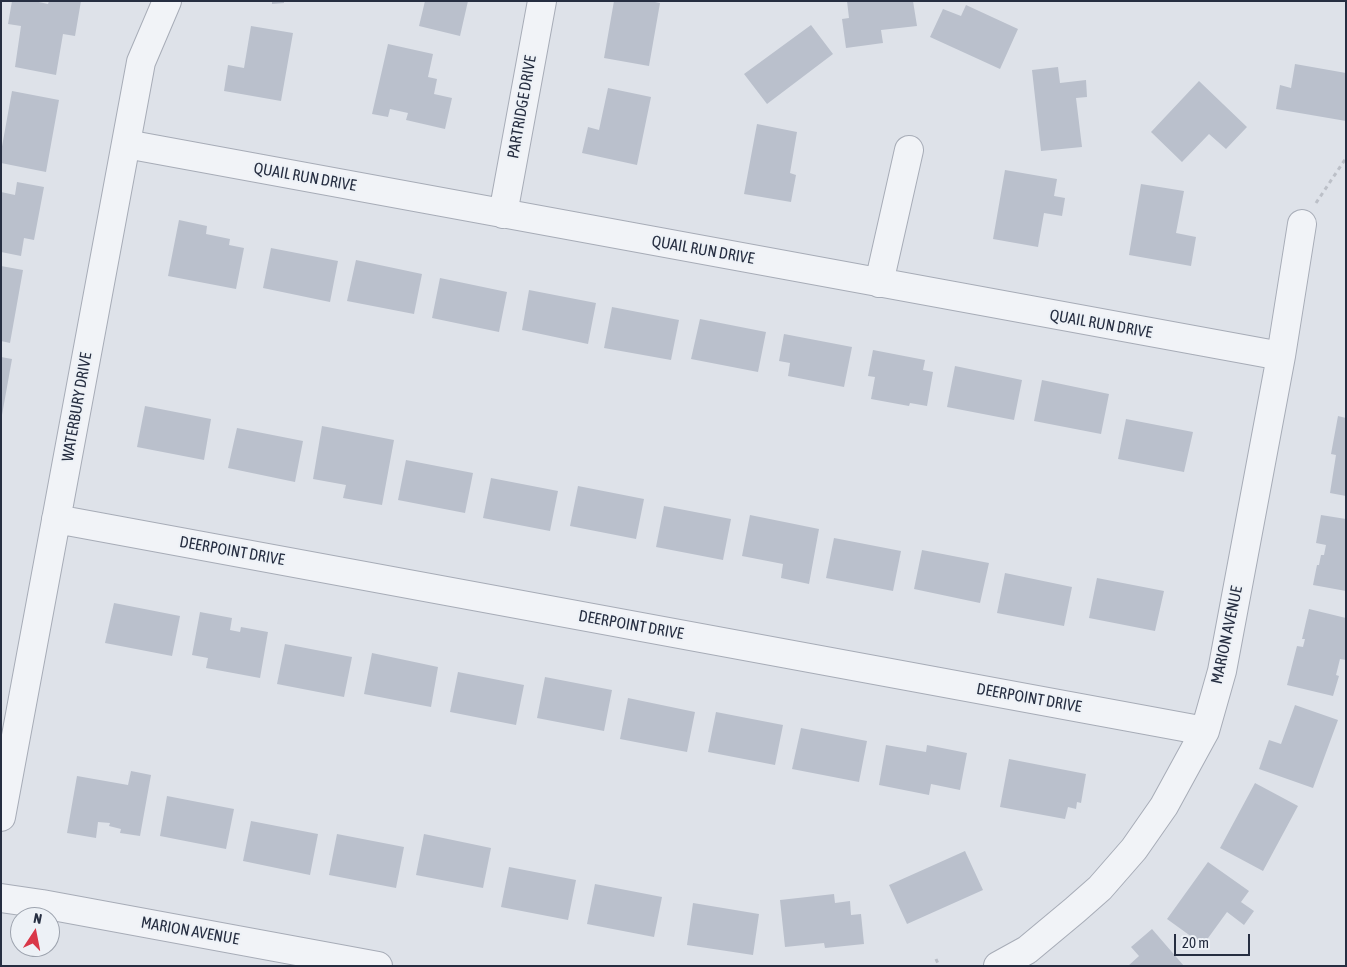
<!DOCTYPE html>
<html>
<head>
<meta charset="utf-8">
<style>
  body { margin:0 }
  #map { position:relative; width:1347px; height:967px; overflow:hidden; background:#dee2e9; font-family:"Asap Condensed",sans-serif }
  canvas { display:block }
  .frame { position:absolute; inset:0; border:2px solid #262e41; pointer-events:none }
  .north { position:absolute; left:10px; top:907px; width:50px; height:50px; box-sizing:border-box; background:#edf1f6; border:1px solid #9da3ae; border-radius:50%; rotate:11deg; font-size:14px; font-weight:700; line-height:20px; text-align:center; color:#262e41 }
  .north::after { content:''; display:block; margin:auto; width:18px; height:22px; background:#d93748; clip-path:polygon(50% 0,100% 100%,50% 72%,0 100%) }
  .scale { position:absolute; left:1174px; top:934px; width:76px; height:22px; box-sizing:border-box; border:2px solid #262e41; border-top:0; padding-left:6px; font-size:15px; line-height:18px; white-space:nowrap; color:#262e41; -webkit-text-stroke:4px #edf1f6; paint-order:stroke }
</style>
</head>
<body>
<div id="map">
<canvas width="1347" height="967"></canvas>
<div class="frame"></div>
<div class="north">N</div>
<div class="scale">20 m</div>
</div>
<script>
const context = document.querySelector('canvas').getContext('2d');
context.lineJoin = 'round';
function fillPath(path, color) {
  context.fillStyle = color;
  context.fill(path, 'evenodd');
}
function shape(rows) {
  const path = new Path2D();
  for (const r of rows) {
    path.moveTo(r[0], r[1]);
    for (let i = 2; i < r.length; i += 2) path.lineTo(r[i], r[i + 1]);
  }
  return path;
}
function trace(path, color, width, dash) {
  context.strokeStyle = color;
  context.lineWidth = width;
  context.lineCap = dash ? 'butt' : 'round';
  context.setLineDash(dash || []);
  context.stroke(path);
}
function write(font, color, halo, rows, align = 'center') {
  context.font = font + ' "Asap Condensed",sans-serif';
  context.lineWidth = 4;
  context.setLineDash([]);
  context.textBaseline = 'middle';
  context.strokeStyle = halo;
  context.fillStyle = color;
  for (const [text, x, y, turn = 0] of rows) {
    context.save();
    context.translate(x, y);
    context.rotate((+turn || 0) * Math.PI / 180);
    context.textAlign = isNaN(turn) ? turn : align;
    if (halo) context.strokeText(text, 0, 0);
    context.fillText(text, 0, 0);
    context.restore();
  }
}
fillPath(shape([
  [12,1,34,1,48,4,49,1,81,1,75,36,63,34,56,75,15,67,21,26,8,24],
  [272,1,284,1,284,3,272,4],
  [425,1,468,1,460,36,419,26],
  [614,1,650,1,660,3,649,66,604,58],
  [847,1,913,1,917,26,881,30,883,43,846,48,842,19,849,18],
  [966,5,1018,29,1000,69,930,37,943,9,961,16],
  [811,25,833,54,767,104,744,74],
  [251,26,293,33,281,101,224,91,228,65,244,68],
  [388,44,433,54,428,77,437,79,434,94,452,98,445,129,406,120,408,113,390,109,388,117,372,114],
  [1295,64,1346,73,1346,121,1276,109,1280,85,1291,88],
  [1058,67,1060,83,1086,80,1087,97,1076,98,1082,147,1041,151,1032,70],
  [1199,81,1247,127,1226,149,1209,134,1182,162,1151,132],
  [608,88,651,97,637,165,582,153,588,127,599,130],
  [12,91,59,100,46,172,1,163,1,152],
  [757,124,797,132,790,173,796,175,791,202,744,194],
  [1005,170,1057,179,1054,196,1065,198,1062,216,1044,213,1038,247,993,239],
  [17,182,44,187,34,240,24,238,21,256,1,252,1,192,15,195],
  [1141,184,1184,191,1176,233,1196,237,1191,266,1129,255],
  [179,220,207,226,206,234,230,239,229,245,244,248,236,289,168,276],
  [271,248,338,261,330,302,263,288],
  [356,260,422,274,414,314,347,301],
  [1,266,23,270,10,343,1,341],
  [440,278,507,292,499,332,432,318],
  [529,290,596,303,588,344,522,330],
  [612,307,679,320,671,360,604,348],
  [700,319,766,332,758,372,691,359],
  [784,334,852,347,844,387,788,376,790,363,779,361],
  [873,350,925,360,923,370,933,372,927,406,910,403,909,406,871,399,875,377,868,376],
  [1,357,12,359,2,415,1,415],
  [955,366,1022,380,1014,420,947,407],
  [1042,380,1109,394,1101,434,1034,421],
  [145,406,211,419,204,460,137,447],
  [1338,416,1346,418,1346,496,1330,493,1336,455,1331,454],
  [1126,419,1193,432,1184,472,1118,459],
  [322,426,394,440,382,505,343,498,346,485,313,479],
  [237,428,303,441,295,482,228,468],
  [406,460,473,473,465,513,398,500],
  [491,478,558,491,550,531,483,518],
  [578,486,644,499,636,539,570,526],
  [664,506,731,519,723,560,656,547],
  [750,515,819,529,809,584,781,578,783,564,742,556],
  [1321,515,1346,519,1346,591,1313,585,1317,565,1319,565,1321,555,1324,555,1326,545,1316,543],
  [834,538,901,551,893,591,826,578],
  [922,550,989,563,980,603,914,589],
  [1005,573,1072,587,1064,626,997,613],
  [1097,578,1164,591,1155,631,1089,618],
  [114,603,180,616,172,656,105,643],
  [1309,609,1346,618,1346,660,1340,659,1336,675,1339,676,1333,696,1287,685,1297,646,1303,647,1305,639,1302,639],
  [200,612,232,618,230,630,240,632,241,627,268,632,260,678,206,668,208,658,192,655],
  [285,644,352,657,344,697,277,684],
  [372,653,438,667,431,707,364,694],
  [458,672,524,685,516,725,450,712],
  [545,677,612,690,604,731,537,718],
  [628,698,695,712,687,752,620,739],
  [1295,705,1338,720,1313,788,1259,769,1269,740,1281,744],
  [716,712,783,725,775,765,708,752],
  [801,728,867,741,859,782,792,769],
  [886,745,926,752,927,745,967,753,960,790,931,784,929,795,879,785],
  [1009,759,1086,774,1081,803,1077,802,1076,809,1068,807,1065,819,1000,807],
  [131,771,151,775,140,836,120,833,121,829,109,826,110,823,98,822,96,838,67,833,77,776,128,785],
  [1255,783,1298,806,1263,871,1220,848],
  [167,796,234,809,226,849,160,836],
  [251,821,318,834,310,875,243,861],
  [337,834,404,847,396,888,329,875],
  [424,834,491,848,483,888,416,875],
  [965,851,983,890,907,924,889,885],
  [1208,862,1249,891,1241,902,1254,911,1244,925,1227,912,1203,945,1167,919],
  [509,867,576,880,568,920,501,907],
  [595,884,662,897,654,937,587,924],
  [834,894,835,903,850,901,851,915,861,914,864,944,825,948,824,943,785,947,780,900],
  [693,903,759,914,753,955,687,945],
  [1152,929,1184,966,1128,966,1139,956,1131,947]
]), '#bac0cc');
const minor = shape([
  [126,144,1281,356],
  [503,214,542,1],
  [879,283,909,150],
  [56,519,1205,731],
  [1,817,141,62,167,1],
  [1,898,42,904,378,966],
  [998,966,1027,950,1075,910,1100,888,1134,849,1164,806,1205,731,1222,671,1281,356,1302,224]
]);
trace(minor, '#a7acb7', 30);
trace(shape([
  [1316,203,1346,158],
  [936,959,939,966]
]), '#bcc0c8', 3, [4, 4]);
trace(minor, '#f1f3f7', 28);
write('16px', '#262e41', '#edf1f6', [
  ["PARTRIDGE DRIVE",522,107,-80],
  ["QUAIL RUN DRIVE",305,177,10],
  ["QUAIL RUN DRIVE",703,250,10],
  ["QUAIL RUN DRIVE",1101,324,10],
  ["WATERBURY DRIVE",77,407,-80],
  ["DEERPOINT DRIVE",232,551,10],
  ["DEERPOINT DRIVE",631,625,10],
  ["MARION AVENUE",1227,635,-78],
  ["DEERPOINT DRIVE",1029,698,10],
  ["MARION AVENUE",190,931,10]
]);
</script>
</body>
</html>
